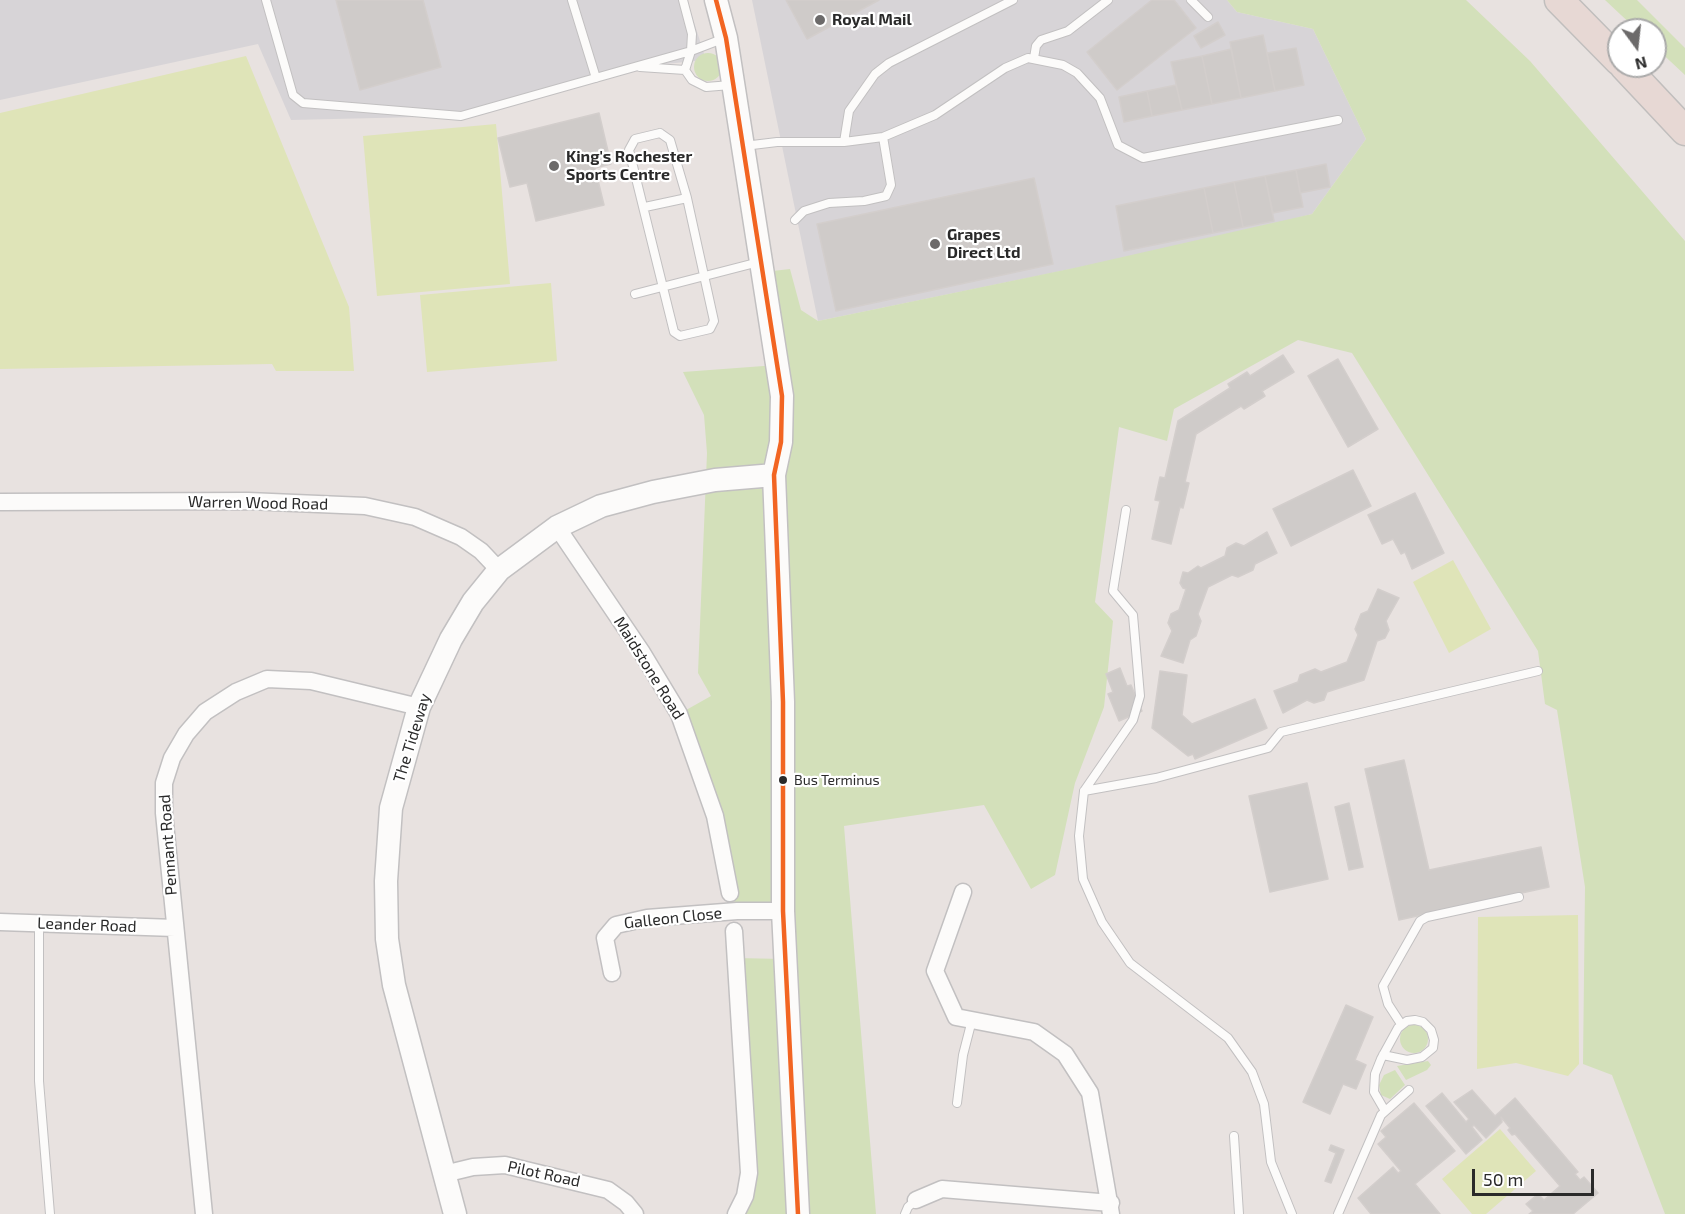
<!DOCTYPE html>
<html>
<head>
<meta charset="utf-8">
<style>
  body { margin:0 }
  #map { position:relative; width:1685px; height:1214px; overflow:hidden; background:#e8e2e0; font-family:"Exo 2",sans-serif }
  canvas { display:block }
  .north { position:absolute; left:1607px; top:18px; width:60px; height:60px; box-sizing:border-box; background:#fff; border:2px solid #aaa; border-radius:50%; rotate:165deg; font-size:16px; font-weight:700; line-height:24px; text-align:center; color:#2a2a2a }
  .north::after { content:''; display:block; margin:auto; width:21px; height:27px; background:#6c6a6a; clip-path:polygon(50% 0,100% 100%,50% 72%,0 100%) }
  .scale { position:absolute; left:1472px; top:1169px; width:122px; height:27px; box-sizing:border-box; border:3px solid #2a2a2a; border-top:0; padding-left:8px; font-size:18px; line-height:21px; white-space:nowrap; color:#2a2a2a; -webkit-text-stroke:4px #fff; paint-order:stroke }
</style>
</head>
<body>
<div id="map">
<canvas width="1685" height="1214"></canvas>
<div class="north">N</div>
<div class="scale">50 m</div>
</div>
<script>
const context = document.querySelector('canvas').getContext('2d');
context.lineJoin = 'round';
function fillPath(path, color) {
  context.fillStyle = color;
  context.fill(path, 'evenodd');
}
function shape(rows) {
  const path = new Path2D();
  for (const r of rows) {
    if (r.length === 3) {
      path.moveTo(r[0] + r[2], r[1]);
      path.arc(r[0], r[1], r[2], 0, 2 * Math.PI);
      continue;
    }
    path.moveTo(r[0], r[1]);
    for (let i = 2; i < r.length; i += 2) path.lineTo(r[i], r[i + 1]);
  }
  return path;
}
function trace(path, color, width, dash) {
  context.strokeStyle = color;
  context.lineWidth = width;
  context.lineCap = dash ? 'butt' : 'round';
  context.setLineDash(dash || []);
  context.stroke(path);
}
function write(font, color, halo, rows, align = 'center') {
  context.font = font + ' "Exo 2",sans-serif';
  context.lineWidth = 4.5;
  context.setLineDash([]);
  context.textBaseline = 'middle';
  context.strokeStyle = halo;
  context.fillStyle = color;
  for (const [text, x, y, turn = 0] of rows) {
    context.save();
    context.translate(x, y);
    context.rotate((+turn || 0) * Math.PI / 180);
    context.textAlign = isNaN(turn) ? turn : align;
    if (halo) context.strokeText(text, 0, 0);
    context.fillText(text, 0, 0);
    context.restore();
  }
}
fillPath(shape([
  [0,0,687,0,706,60,634,67,461,116,291,120,258,44,0,100],
  [752,0,1227,0,1237,12,1313,29,1366,139,1312,214,1227,237,818,321]
]), '#d7d4d7');
fillPath(shape([
  [1227,0,1466,0,1530,61,1685,241,1685,1214,1665,1214,1612,1075,1583,1064,1585,887,1557,710,1545,704,1538,651,1352,353,1298,340,1174,409,1167,441,1119,427,1095,602,1113,621,1104,707,1075,783,1055,875,1031,889,984,805,844,826,876,1214,736,1214,745,1196,735,958,784,959,783,912,737,911,679,714,711,696,698,673,707,453,704,415,683,372,777,365,764,272,790,269,801,310,818,321,1074,268,1312,214,1366,139,1313,29,1237,12],
  [1605,0,1637,0,1685,48,1685,75,1655,47,1655,30,1637,30],
  [708,67,14],
  [1414,1039,14],
  [1428,1061,1431,1065,1427,1070,1406,1080,1397,1066],
  [1395,1070,1405,1085,1390,1099,1381,1095,1379,1085,1384,1075]
]), '#d3e0ba');
fillPath(shape([
  [246,56,349,307,354,371,276,371,272,364,0,369,0,113],
  [496,124,510,284,377,296,363,136],
  [551,283,557,361,427,372,420,295],
  [1453,560,1491,629,1449,653,1413,582],
  [1578,915,1579,1064,1568,1076,1516,1063,1477,1069,1478,917],
  [1500,1129,1536,1171,1486,1214,1472,1214,1442,1179]
]), '#dfe4b8');
const building = shape([
  [336,0,423,0,441,67,360,90,336,0],
  [786,0,879,0,807,39,786,0],
  [1152,0,1174,0,1196,28,1117,90,1087,52,1152,0],
  [1218,22,1225,35,1201,48,1194,36,1218,22],
  [1263,35,1275,91,1241,98,1230,42,1263,35],
  [1296,48,1304,85,1275,91,1267,53,1296,48],
  [1231,49,1241,98,1212,104,1202,56,1231,49],
  [1202,56,1212,104,1182,110,1171,62,1202,56],
  [1176,85,1182,110,1152,116,1147,91,1176,85],
  [1147,91,1152,116,1124,122,1119,97,1147,91],
  [599,113,611,164,595,168,604,205,536,221,527,183,510,187,498,138,599,113],
  [1326,164,1330,187,1300,193,1296,170,1326,164],
  [1296,170,1303,207,1273,213,1265,176,1296,170],
  [1265,176,1274,221,1243,227,1234,182,1265,176],
  [1034,178,1053,264,836,311,817,224,1034,178],
  [1234,182,1243,227,1213,233,1204,188,1234,182],
  [1204,188,1213,233,1124,251,1116,206,1204,188],
  [1283,355,1294,372,1262,391,1265,396,1244,409,1241,406,1196,434,1185,482,1189,483,1183,508,1180,507,1171,544,1152,539,1160,501,1155,500,1160,477,1165,478,1178,421,1230,388,1228,384,1247,372,1250,376,1283,355],
  [1338,359,1378,429,1348,447,1308,376,1338,359],
  [1353,470,1371,506,1291,546,1273,509,1353,470],
  [1415,493,1444,553,1412,569,1405,552,1401,554,1393,539,1382,544,1368,515,1415,493],
  [1267,532,1277,553,1255,564,1253,570,1238,577,1232,575,1208,587,1198,614,1201,621,1196,636,1190,640,1183,663,1161,656,1172,631,1168,623,1171,614,1179,610,1186,589,1183,588,1180,583,1183,572,1188,573,1198,566,1201,568,1225,556,1227,548,1236,543,1244,546,1267,532],
  [1378,589,1399,598,1386,621,1389,630,1385,638,1377,641,1364,680,1327,692,1324,700,1314,703,1307,700,1283,713,1274,691,1298,682,1300,675,1315,669,1321,672,1347,662,1358,635,1355,629,1361,614,1368,611,1378,589],
  [1120,668,1127,686,1131,685,1142,711,1119,721,1108,694,1113,692,1106,674,1120,668],
  [1160,671,1187,675,1182,715,1192,724,1255,699,1267,728,1195,759,1193,754,1188,756,1152,728,1160,671],
  [1404,760,1429,870,1541,847,1549,887,1399,920,1365,769,1404,760],
  [1307,783,1328,879,1270,892,1249,796,1307,783],
  [1349,803,1363,867,1349,870,1335,807,1349,803],
  [1346,1005,1373,1017,1355,1060,1366,1065,1356,1089,1343,1084,1330,1114,1303,1102,1346,1005],
  [1472,1090,1495,1116,1515,1098,1578,1172,1575,1174,1580,1180,1584,1177,1598,1193,1573,1214,1529,1214,1533,1211,1526,1204,1538,1194,1544,1200,1560,1186,1515,1134,1512,1135,1508,1130,1510,1128,1501,1117,1502,1122,1486,1138,1474,1125,1472,1127,1482,1140,1466,1154,1426,1106,1442,1093,1466,1122,1469,1119,1454,1102,1472,1090],
  [1414,1103,1455,1151,1415,1184,1440,1214,1371,1214,1358,1198,1393,1167,1398,1173,1401,1171,1378,1144,1386,1137,1381,1131,1414,1103],
  [1331,1145,1344,1150,1331,1183,1325,1181,1336,1153,1329,1150,1331,1145]
]);
fillPath(building, '#cfcbc9');
trace(building, '#d3cecc', 1.5);
const lane = shape([
  [266,0,293,95,303,103,461,116,691,51,725,38],
  [572,0,596,78],
  [683,0,692,34,691,51,685,70],
  [1191,0,1208,17],
  [1034,58,1036,46,1041,40,1068,31,1108,0],
  [640,67,685,70,692,80,706,87,731,85],
  [660,133,670,140,687,198,714,321,710,329,680,336,674,332,629,150,635,139,660,133],
  [844,142,849,111,875,74,889,63,1013,0],
  [744,146,777,142,844,142,883,137,935,115,1005,68,1028,58,1063,65,1077,73,1100,98,1118,145,1143,158,1338,120],
  [645,207,687,198],
  [795,220,804,211,829,203,864,201,886,196,891,185,883,137],
  [635,294,759,262],
  [1126,510,1113,591,1133,615,1140,696,1133,720,1084,791,1079,836,1083,879,1102,922,1130,963,1228,1038,1252,1072,1264,1104,1271,1162,1292,1214],
  [1084,791,1156,778,1268,748,1281,732,1538,671],
  [39,924,39,1081,50,1214],
  [1401,1024,1388,1004,1383,986,1420,921,1427,917,1519,897],
  [1383,1055,1407,1060,1422,1057,1433,1048,1434,1040,1431,1030,1423,1022,1415,1020,1407,1021,1398,1028,1381,1059,1375,1074,1374,1092,1385,1111],
  [957,1103,963,1055,972,1020],
  [1234,1136,1239,1214],
  [905,1214,908,1207,916,1200],
  [1338,1214,1381,1115,1409,1090]
]);
const street = shape([
  [0,502,248,501,365,506,415,517,461,537,481,551,499,570],
  [557,527,641,651,679,714,715,816,730,893],
  [963,892,935,971,956,1017,1034,1032,1065,1054,1090,1093,1111,1214],
  [0,922,175,928],
  [734,931,749,1173,745,1196,736,1214],
  [612,973,605,938,616,925,647,918,737,911,783,911],
  [444,1174,473,1167,505,1165,608,1190,626,1203,635,1214],
  [916,1200,942,1189,1111,1203],
  [204,1214,164,813,164,783,172,758,186,734,205,712,236,692,267,679,311,681,419,707]
]);
const secondary = shape([
  [716,0,726,38,782,396,781,442,774,475,783,702,783,911,798,1214],
  [455,1214,394,985,387,939,386,881,391,808,419,707,451,639,473,602,499,570,557,527,601,506,653,492,715,480,774,475]
]);
const highway = shape([
  [1559,0,1619,61],
  [1624,66,1685,131]
]);
trace(lane, '#c2c0c1', 10);
trace(street, '#c2c0c1', 19);
trace(secondary, '#c2c0c1', 25);
trace(highway, '#c0bebd', 31);
trace(lane, '#fcfbfa', 8);
trace(street, '#fcfbfa', 16);
trace(secondary, '#fcfbfa', 22);
trace(highway, '#e7d8d4', 28);
trace(shape([
  [716,0,726,38,782,396,781,442,774,475,783,702,783,911,798,1214]
]), '#f26522', 4.5);
for (const [x, y, r, color] of [
  [820,20,6,"#6c6a6a"],
  [554,166,6,"#6c6a6a"],
  [935,244,6,"#6c6a6a"],
  [783,780,5,"#2a2a2a"]
]) {
  const dot = new Path2D();
  dot.arc(x, y, r, 0, 2 * Math.PI);
  context.fillStyle = color;
  context.fill(dot);
  trace(dot, '#fff', 2);
}
write('14px', '#2a2a2a', '#fff', [
  ["Bus Terminus",794,780]
], 'left');
write('bold 16px', '#2a2a2a', '#fff', [
  ["Royal Mail",832,20],
  ["King's Rochester",566,157],
  ["Sports Centre",566,175],
  ["Grapes",947,235],
  ["Direct Ltd",947,253]
], 'left');
write('16px', '#2a2a2a', '#fff', [
  ["Warren Wood Road",258,503,1],
  ["Maidstone Road",649,668,58],
  ["The Tideway",412,738,-73],
  ["Pennant Road",168,845,-94],
  ["Galleon Close",673,918,-6],
  ["Leander Road",87,925,2],
  ["Pilot Road",544,1174,12]
]);
</script>
</body>
</html>
